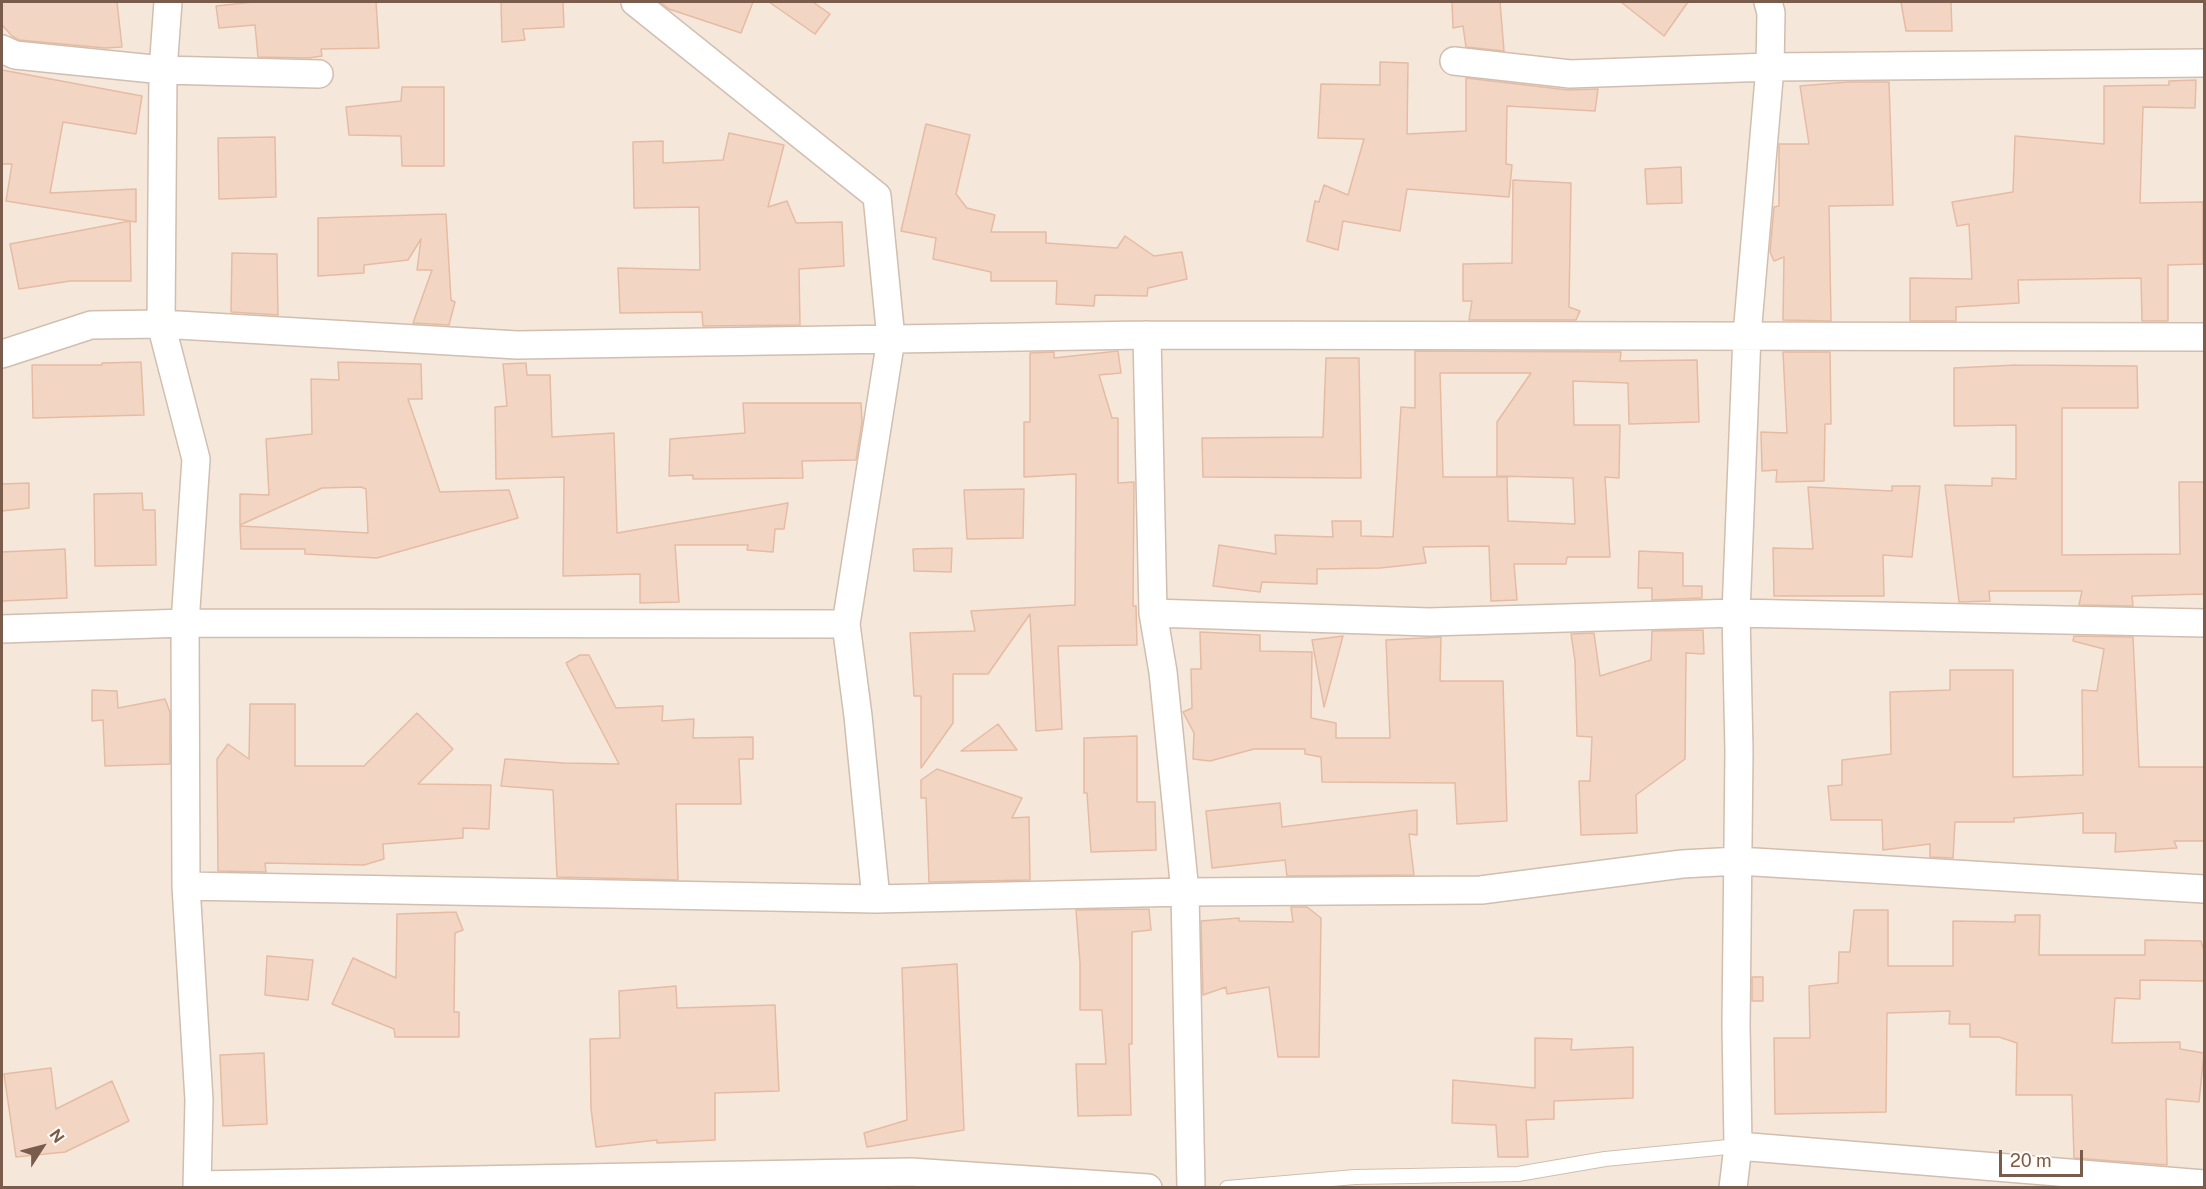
<!DOCTYPE html>
<html>
<head>
<meta charset="utf-8">
<style>
  body { margin:0 }
  #map { position:relative; width:2206px; height:1189px; overflow:hidden; background:#fdf6ec; font-family:"Public Sans",sans-serif }
  canvas { display:block }
  .frame { position:absolute; inset:0; border:3px solid #7a5c4d; pointer-events:none }
  .north { position:absolute; left:12px; top:1117px; width:60px; height:60px; -webkit-text-stroke:4px #fffaf3; paint-order:stroke; rotate:54deg; font-size:16px; font-weight:700; line-height:24px; text-align:center; color:#7a5c4d }
  .north::after { content:''; display:block; margin:auto; width:21px; height:27px; background:#7a5c4d; clip-path:polygon(50% 0,100% 100%,50% 72%,0 100%) }
  .scale { position:absolute; left:1999px; top:1150px; width:84px; height:27px; box-sizing:border-box; border:3px solid #7a5c4d; border-top:0; padding-left:8px; font-size:18px; line-height:21px; white-space:nowrap; color:#7a5c4d; -webkit-text-stroke:4px #fffaf3; paint-order:stroke }
</style>
</head>
<body>
<div id="map">
<canvas width="2206" height="1189"></canvas>
<div class="frame"></div>
<div class="north">N</div>
<div class="scale">20 m</div>
</div>
<script>
const context = document.querySelector('canvas').getContext('2d');
context.lineJoin = 'round';
function fillPath(path, color) {
  context.fillStyle = color;
  context.fill(path, 'evenodd');
}
function shape(rows) {
  const path = new Path2D();
  for (const r of rows) {
    path.moveTo(r[0], r[1]);
    for (let i = 2; i < r.length; i += 2) path.lineTo(r[i], r[i + 1]);
  }
  return path;
}
function trace(path, color, width, dash) {
  context.strokeStyle = color;
  context.lineWidth = width;
  context.lineCap = dash ? 'butt' : 'round';
  context.setLineDash(dash || []);
  context.stroke(path);
}
fillPath(shape([
  [2,2,2204,2,2204,1187,2,1187]
]), '#f5e8da');
const building = shape([
  [2,2,117,2,122,47,105,48,19,40,12,36,2,25,2,2],
  [253,2,376,2,379,48,321,49,322,56,309,58,258,57,255,25,219,28,216,6,253,2],
  [501,2,563,2,564,27,523,29,525,40,502,42,501,2],
  [660,2,753,2,741,33,669,9,660,2],
  [769,2,813,2,830,14,815,34,769,2],
  [1452,2,1500,2,1504,51,1466,47,1463,26,1453,28,1452,2],
  [1621,2,1688,2,1664,36,1621,2],
  [1901,2,1951,2,1952,31,1906,31,1901,2],
  [1380,62,1408,63,1407,134,1466,131,1466,78,1568,90,1598,89,1595,111,1507,106,1506,164,1512,165,1509,197,1407,189,1400,231,1343,221,1338,250,1307,241,1315,201,1319,202,1324,185,1348,195,1364,139,1318,138,1321,84,1380,85,1380,62],
  [2,70,142,96,136,134,63,122,50,193,136,189,136,222,6,201,12,164,2,164,2,70],
  [2196,80,2195,108,2143,107,2140,203,2203,202,2203,264,2168,265,2168,321,2142,321,2141,278,2018,280,2019,303,1956,307,1956,321,1910,321,1910,278,1972,279,1969,224,1957,226,1952,202,2013,192,2015,136,2104,144,2104,86,2169,85,2169,81,2196,80],
  [1848,82,1889,82,1893,205,1829,206,1831,321,1783,320,1784,257,1774,261,1770,252,1774,207,1779,206,1779,144,1809,144,1800,86,1848,82],
  [402,87,444,87,444,166,402,166,401,136,349,135,346,107,401,101,402,87],
  [926,124,970,135,956,194,967,208,995,215,991,232,1046,232,1046,243,1117,248,1125,236,1154,256,1182,252,1187,279,1148,288,1147,296,1095,295,1094,306,1056,304,1057,281,991,281,991,272,933,259,936,238,901,231,926,124],
  [729,133,784,145,768,207,787,201,796,223,842,222,844,266,799,269,800,325,703,326,702,312,620,313,618,268,700,270,699,207,634,208,633,142,663,141,663,163,723,160,729,133],
  [275,137,276,197,219,199,218,138,275,137],
  [1681,167,1682,203,1647,204,1645,169,1681,167],
  [1513,180,1571,183,1569,307,1580,311,1576,320,1469,320,1472,301,1463,301,1463,264,1512,263,1513,180],
  [446,214,451,300,455,302,449,325,413,323,432,270,417,270,421,239,408,260,364,265,364,273,318,276,318,218,446,214],
  [130,221,131,281,70,281,19,289,10,244,130,221],
  [232,253,277,254,278,315,231,312,232,253],
  [1118,351,1121,373,1099,375,1112,418,1118,418,1118,483,1134,482,1133,606,1136,606,1137,645,1058,646,1062,729,1036,731,1030,614,988,674,953,674,953,723,921,768,921,696,914,696,910,633,975,631,971,611,1075,605,1076,474,1024,477,1024,422,1030,422,1030,353,1054,352,1054,358,1118,351],
  [1415,351,1621,352,1620,361,1697,360,1699,422,1629,424,1628,383,1573,381,1574,425,1620,425,1619,478,1605,477,1610,557,1567,557,1566,564,1514,564,1517,600,1491,601,1489,546,1423,547,1426,563,1380,568,1317,569,1317,584,1262,582,1260,592,1213,586,1219,545,1276,554,1275,535,1333,537,1332,521,1361,521,1361,536,1393,537,1401,407,1415,408,1415,351],
  [1440,373,1531,373,1497,422,1497,476,1573,478,1575,524,1508,521,1507,477,1443,477,1440,373],
  [1783,352,1830,352,1831,424,1825,424,1824,481,1776,482,1777,470,1762,471,1761,432,1787,433,1783,352],
  [1326,358,1359,358,1361,478,1203,477,1202,438,1323,437,1326,358],
  [141,362,144,415,33,418,32,365,102,365,102,363,141,362],
  [338,362,421,364,422,399,408,399,440,492,509,490,518,518,377,558,305,554,305,549,241,549,240,526,368,533,366,489,361,487,322,488,240,525,240,494,269,495,266,439,312,434,311,379,339,380,338,362],
  [526,363,527,375,550,375,552,437,614,433,617,533,788,503,784,529,775,529,773,552,747,550,748,545,675,545,679,602,640,603,640,574,563,576,564,477,496,479,495,407,507,406,503,364,526,363],
  [2016,365,2137,366,2138,408,2062,408,2062,555,2180,554,2179,482,2205,482,2205,594,2132,596,2133,606,2079,605,2082,591,1989,591,1990,601,1959,602,1945,485,1992,486,1992,478,2016,479,2016,425,1954,426,1954,368,2016,365],
  [743,403,861,403,862,422,856,460,802,461,803,478,693,479,693,475,669,476,670,439,745,433,743,403],
  [29,483,29,508,2,511,2,484,29,483],
  [1892,486,1920,486,1912,557,1883,555,1884,596,1774,596,1773,548,1813,549,1808,487,1892,491,1892,486],
  [1024,489,1023,538,967,539,964,490,1024,489],
  [142,493,143,510,155,510,156,565,95,566,94,494,142,493],
  [952,548,951,572,914,571,913,549,952,548],
  [65,549,67,598,2,601,2,552,65,549],
  [1639,551,1683,553,1683,586,1702,586,1702,598,1652,600,1652,588,1638,588,1639,551],
  [1703,630,1704,654,1686,653,1685,759,1636,795,1637,833,1581,835,1579,781,1590,781,1592,737,1577,736,1575,661,1571,634,1594,633,1600,676,1651,660,1652,631,1703,630],
  [1200,632,1260,635,1260,651,1312,652,1311,718,1336,723,1336,738,1390,738,1386,640,1441,637,1440,681,1503,681,1507,821,1457,824,1455,783,1322,782,1321,757,1305,754,1305,749,1254,749,1210,761,1193,759,1194,733,1183,712,1192,708,1191,669,1201,669,1200,632],
  [1343,636,1324,707,1312,640,1343,636],
  [2074,636,2133,637,2139,767,2205,767,2205,841,2174,841,2177,848,2115,852,2116,833,2083,833,2083,813,2014,818,2014,822,1955,822,1953,858,1930,857,1930,844,1883,850,1882,820,1831,820,1828,786,1842,785,1842,760,1891,754,1890,692,1950,690,1950,670,2013,670,2013,777,2083,775,2082,690,2097,691,2104,649,2073,641,2074,636],
  [580,655,589,655,616,708,663,706,662,721,694,719,693,738,753,737,753,759,739,759,741,804,676,804,678,880,557,877,553,790,501,786,505,759,564,763,619,764,566,663,580,655],
  [92,690,117,691,118,708,165,699,170,712,170,764,105,766,103,720,92,721,92,690],
  [250,704,295,704,295,766,364,766,417,713,453,749,418,784,491,785,489,829,463,828,463,838,383,844,384,859,364,865,265,863,266,872,218,871,217,759,228,744,249,759,250,704],
  [998,724,1017,750,961,751,998,724],
  [1137,736,1137,802,1155,802,1156,850,1091,852,1087,793,1084,793,1084,738,1137,736],
  [937,769,1022,798,1012,818,1029,817,1030,880,929,882,926,798,921,798,921,780,937,769],
  [1280,803,1282,827,1417,810,1417,835,1409,834,1414,875,1287,876,1285,860,1212,868,1206,811,1280,803],
  [1291,907,1307,907,1321,918,1319,1057,1278,1057,1269,987,1227,994,1226,987,1203,995,1201,921,1239,918,1239,921,1293,922,1291,907],
  [1149,909,1151,930,1132,932,1132,1044,1129,1044,1131,1115,1078,1116,1076,1064,1106,1064,1102,1010,1080,1010,1080,963,1076,910,1149,909],
  [1854,910,1888,910,1888,966,1953,966,1953,921,2015,922,2015,915,2040,915,2039,955,2145,955,2145,940,2201,941,2205,954,2205,981,2140,980,2140,999,2115,998,2112,1043,2180,1042,2180,1049,2204,1053,2199,1102,2166,1099,2167,1165,2074,1158,2072,1095,2016,1095,2017,1043,1999,1037,1970,1037,1970,1024,1949,1024,1950,1011,1887,1013,1886,1112,1775,1114,1774,1038,1810,1038,1809,986,1838,983,1839,952,1850,952,1854,910],
  [456,912,463,930,455,933,454,1012,459,1012,459,1037,395,1037,394,1029,332,1004,353,958,396,978,397,914,456,912],
  [267,956,313,960,308,1000,265,995,267,956],
  [957,964,964,1130,867,1147,864,1133,907,1120,902,968,957,964],
  [1752,977,1763,977,1763,1001,1752,1001,1752,977],
  [676,986,677,1008,775,1005,779,1091,715,1093,715,1140,657,1143,657,1140,596,1147,591,1109,590,1039,620,1038,619,991,676,986],
  [1535,1038,1572,1039,1571,1050,1633,1047,1633,1098,1554,1101,1554,1119,1526,1120,1528,1157,1498,1157,1496,1125,1452,1123,1453,1080,1535,1088,1535,1038],
  [264,1053,267,1124,223,1126,220,1055,264,1053],
  [51,1068,56,1109,112,1081,129,1121,65,1152,16,1157,4,1074,51,1068]
]);
fillPath(building, '#f3d5c3');
trace(building, '#e6bba3', 1.5);
const service = shape([
  [1227,1188,1355,1177,1518,1174,1605,1159,1738,1146]
]);
const minor = shape([
  [168,2,163,70,161,324,196,459,185,623,186,886,199,1100,197,1188],
  [635,2,877,196,891,339,846,624,858,716,876,899],
  [2,49,15,55,163,70,319,74],
  [1454,61,1570,74,1770,67,2204,63],
  [1147,335,1153,613,1163,672,1185,892,1191,1188],
  [2,354,91,325,161,324,517,345,1147,335,2204,337],
  [1153,613,1429,622,1736,613,2204,623],
  [2,629,185,623,846,624],
  [186,886,876,899,1185,892,1481,890,1682,864,1738,861,2204,889],
  [1738,1146,2204,1184],
  [198,1185,911,1172,1148,1188],
  [1733,1188,1738,1146,1736,1025,1739,751,1736,613,1747,335,1770,67,1771,13,1768,2]
]);
trace(service, '#d1beb0', 16);
trace(minor, '#d1beb0', 30);
trace(service, '#fff', 14);
trace(minor, '#fff', 27);
</script>
</body>
</html>
